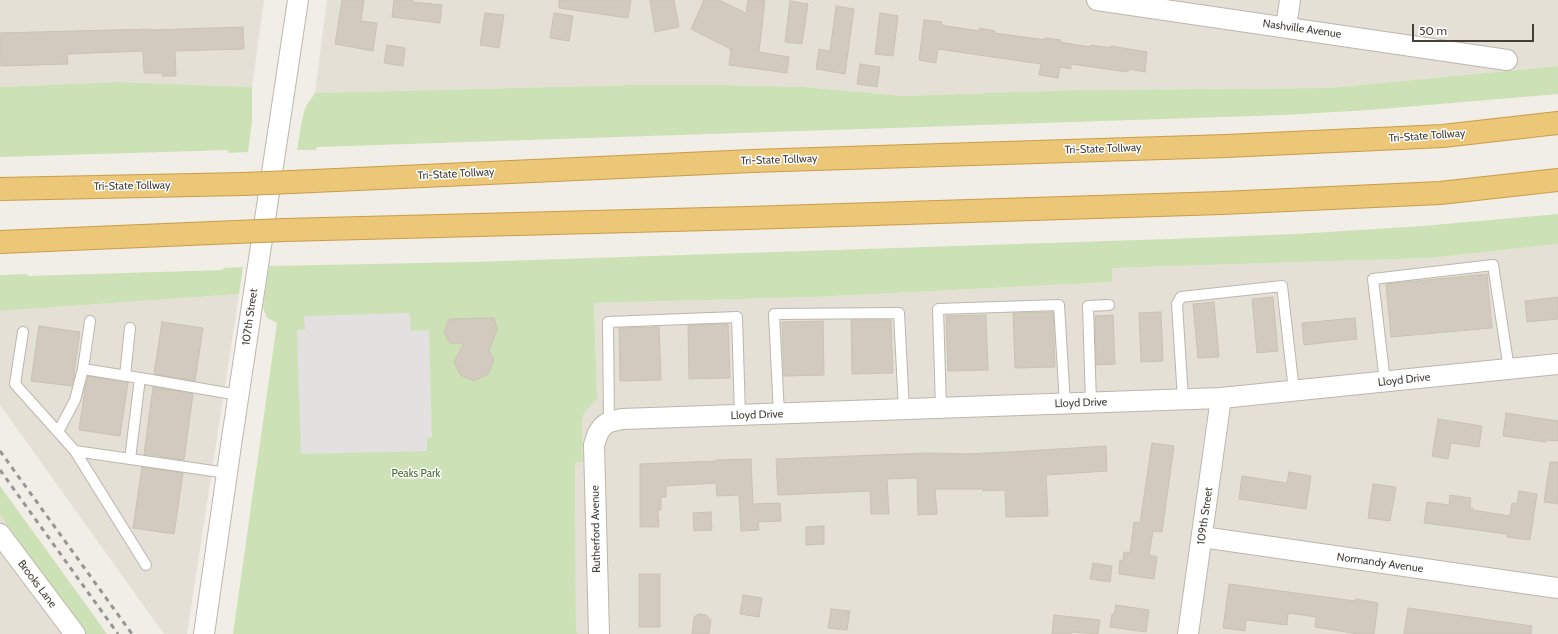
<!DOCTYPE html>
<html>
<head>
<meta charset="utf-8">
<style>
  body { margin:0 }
  #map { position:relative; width:1558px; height:634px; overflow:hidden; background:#f1eee7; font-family:Cabin,sans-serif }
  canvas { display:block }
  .scale { position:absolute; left:1412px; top:24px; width:122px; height:18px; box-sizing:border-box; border:2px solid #443f37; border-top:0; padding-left:5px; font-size:12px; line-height:14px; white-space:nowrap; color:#443f37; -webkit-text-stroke:3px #fff; paint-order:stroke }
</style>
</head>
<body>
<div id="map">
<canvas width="1558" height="634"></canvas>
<div class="scale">50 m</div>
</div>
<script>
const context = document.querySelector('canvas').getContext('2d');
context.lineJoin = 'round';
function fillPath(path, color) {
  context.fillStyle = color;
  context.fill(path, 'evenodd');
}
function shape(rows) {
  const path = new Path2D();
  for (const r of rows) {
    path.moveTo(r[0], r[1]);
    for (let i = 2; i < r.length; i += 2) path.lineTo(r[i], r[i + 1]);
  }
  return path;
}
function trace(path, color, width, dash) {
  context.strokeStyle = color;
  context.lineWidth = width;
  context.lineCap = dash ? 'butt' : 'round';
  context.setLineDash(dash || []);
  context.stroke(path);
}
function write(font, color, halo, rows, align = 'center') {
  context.font = font + ' Cabin,sans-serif';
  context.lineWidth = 3;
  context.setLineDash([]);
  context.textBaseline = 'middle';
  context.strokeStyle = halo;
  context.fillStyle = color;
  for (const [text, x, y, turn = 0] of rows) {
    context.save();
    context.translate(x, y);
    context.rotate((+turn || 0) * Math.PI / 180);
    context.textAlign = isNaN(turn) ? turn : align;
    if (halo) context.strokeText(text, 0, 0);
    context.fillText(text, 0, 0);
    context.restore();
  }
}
fillPath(shape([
  [0,0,264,0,252,87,118,82,0,87],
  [327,0,1558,0,1558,66,1329,88,1077,90,902,96,804,87,726,85,630,85,315,93],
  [1558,244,1558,634,578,634,576,633,575,462,583,462,582,423,584,413,597,399,594,303,815,297,1112,282,1111,268,1430,258],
  [239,294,187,634,164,634,0,405,0,311],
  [0,515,85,634,0,634]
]), '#e5e0d6');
fillPath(shape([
  [1558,66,1558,94,1369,110,1284,115,317,147,316,150,297,150,302,120,306,106,315,93,630,85,726,85,804,87,902,96,1077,90,1329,88],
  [118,82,252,87,252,121,248,152,229,153,228,150,0,157,0,87],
  [1558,214,1558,244,1430,258,1112,268,1112,282,815,297,594,303,597,399,584,413,582,423,583,462,575,462,576,632,578,634,233,634,277,323,267,318,263,307,269,266,471,262,1169,239,1296,234,1423,226],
  [243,267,239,294,0,311,0,275,27,274,28,276,223,270,223,268],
  [0,486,82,599,107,634,85,634,0,515]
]), '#cce1b5');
fillPath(shape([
  [410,313,411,331,429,330,432,437,427,438,427,451,301,454,297,330,305,330,304,316]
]), '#e3e1df');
const building = shape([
  [342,0,364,0,361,21,377,23,373,51,335,44,342,0],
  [394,0,413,0,413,2,442,5,440,23,392,17,394,0],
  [559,0,631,0,628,18,559,8,559,0],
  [650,0,674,0,679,27,655,32,650,0],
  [704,0,719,0,746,13,748,0,765,0,759,52,789,57,787,73,729,65,731,49,691,29,704,0],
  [790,1,808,4,802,44,785,42,790,1],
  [836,6,854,9,845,74,816,69,819,49,830,51,836,6],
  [485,13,504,15,499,48,480,45,485,13],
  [554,13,573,16,569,41,550,38,554,13],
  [880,13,898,16,893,56,875,54,880,13],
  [924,20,942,22,941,25,979,31,979,28,995,31,995,33,1031,38,1045,40,1045,38,1061,40,1060,42,1090,47,1091,45,1111,48,1111,46,1147,52,1145,72,1129,69,1128,72,1071,64,1071,69,1060,67,1058,78,1039,75,1041,64,938,49,936,63,919,60,924,20],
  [243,27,244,49,175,51,176,76,162,76,162,73,144,73,143,51,67,54,68,64,1,66,0,33,150,29,150,30,243,27],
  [387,45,405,48,403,66,384,63,387,45],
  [860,64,880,67,877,87,857,84,860,64],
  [1487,274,1492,328,1391,337,1386,284,1487,274],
  [1273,297,1278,351,1257,353,1252,299,1273,297],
  [1558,297,1558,319,1527,322,1525,301,1558,297],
  [1214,302,1219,357,1198,358,1193,304,1214,302],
  [1053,312,1055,367,1015,368,1013,313,1053,312],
  [1161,312,1163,361,1141,362,1139,313,1161,312],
  [986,315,988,370,948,371,946,316,986,315],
  [1113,315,1115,364,1096,365,1095,316,1113,315],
  [494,318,497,329,489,351,494,360,488,374,474,381,460,375,454,362,464,343,450,343,444,332,449,319,494,318],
  [1355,318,1357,339,1304,345,1302,323,1355,318],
  [851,320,891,320,893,373,852,374,851,320],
  [823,321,824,375,784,376,782,322,823,321],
  [162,322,203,328,195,381,154,374,162,322],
  [728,324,730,378,689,379,688,325,728,324],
  [39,326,80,332,74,374,75,374,72,386,31,381,39,326],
  [659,327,661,380,620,381,619,328,659,327],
  [88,376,128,383,120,436,79,430,85,388,88,376],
  [153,387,193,394,184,460,144,454,153,387],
  [1506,413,1558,421,1558,441,1546,440,1546,442,1503,436,1506,413],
  [1438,419,1482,426,1479,447,1451,443,1448,459,1432,456,1438,419],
  [1152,443,1174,446,1162,532,1153,531,1149,555,1157,557,1154,579,1119,574,1120,560,1123,561,1124,552,1130,553,1134,522,1140,523,1152,443],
  [1106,446,1107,471,1046,475,1048,516,1006,517,1005,490,983,491,983,489,935,489,937,514,918,515,917,478,887,479,889,514,871,514,870,491,778,495,776,459,929,453,967,454,1027,451,1106,446],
  [751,459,753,504,780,503,781,521,758,522,759,530,741,531,739,495,717,496,716,483,666,486,666,497,661,497,661,510,658,510,659,527,640,527,640,464,716,461,716,460,751,459],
  [1550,462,1558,462,1558,504,1544,502,1550,462],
  [142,467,183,473,174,534,133,528,142,467],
  [1289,472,1311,476,1306,509,1239,499,1242,476,1287,483,1289,472],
  [1373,484,1396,487,1390,521,1368,518,1373,484],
  [1519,491,1537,494,1530,540,1507,537,1507,534,1424,523,1427,502,1449,505,1450,495,1471,498,1470,508,1473,508,1473,510,1510,516,1512,503,1517,504,1519,491],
  [711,512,712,530,694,531,693,513,711,512],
  [824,526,824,544,806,545,806,527,824,526],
  [1093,563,1112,566,1110,582,1090,579,1093,563],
  [639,574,660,574,660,627,639,627,639,574],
  [1229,584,1355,601,1356,599,1378,603,1374,634,1358,634,1315,627,1316,617,1288,613,1287,625,1246,620,1245,631,1223,628,1229,584],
  [743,595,762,598,759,617,740,614,743,595],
  [1116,605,1149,610,1146,632,1110,627,1112,614,1114,614,1116,605],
  [1408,608,1532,626,1531,634,1404,634,1408,608],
  [831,609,850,611,847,630,828,628,831,609],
  [699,614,706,615,711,620,709,634,692,634,694,617,699,614],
  [1054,615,1100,620,1098,634,1072,632,1071,634,1052,634,1054,615]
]);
fillPath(building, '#d2cabe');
trace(building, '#cbc2b2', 1);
const lane = shape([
  [23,332,15,384,75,451],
  [83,369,90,321],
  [125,376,130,328],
  [140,378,238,395],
  [1385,382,1373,279,1493,265,1509,369],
  [1183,399,1177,304,1181,297,1282,286,1294,391],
  [1091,403,1088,306,1109,305],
  [941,408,938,309,1059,305,1065,404],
  [779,414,774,314,899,313,904,409],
  [609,422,608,322,737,317,740,415],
  [58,432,75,400,83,369,140,378,130,459],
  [146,565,75,451,227,473]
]);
const street = shape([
  [1097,0,1507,60],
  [1286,27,1290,0],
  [0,534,75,634],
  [1202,537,1558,588],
  [204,634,231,445,298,0],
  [599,634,594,445,598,433,603,426,609,422,622,419,1221,398,1558,364],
  [1188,634,1221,398]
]);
const highway = shape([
  [292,182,752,161,1226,146,1443,136,1558,123],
  [0,189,243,184],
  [285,230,748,218,1222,203,1440,193,1558,180],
  [0,242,236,232]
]);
trace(lane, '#bcb6ab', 12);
trace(street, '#bcb6ab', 22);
trace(highway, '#ca9c49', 24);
trace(lane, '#fff', 10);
trace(street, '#fff', 20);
trace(highway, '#ecc777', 22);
trace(shape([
  [0,451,132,634],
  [0,470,118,634]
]), '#959595', 3, [5, 5]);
const highwayBridge = shape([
  [243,184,292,182],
  [236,232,285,230]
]);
trace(highwayBridge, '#ca9c49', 24, []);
trace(highwayBridge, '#ecc777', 22);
write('11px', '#443f37', '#fff', [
  ["Nashville Avenue",1302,29,8],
  ["Tri-State Tollway",1427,136,-4],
  ["Tri-State Tollway",1103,149,-2],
  ["Tri-State Tollway",779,160,-2],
  ["Tri-State Tollway",456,174,-3],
  ["Tri-State Tollway",132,186,-1],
  ["107th Street",250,317,-82],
  ["Lloyd Drive",1404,380,-6],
  ["Lloyd Drive",1081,403,-2],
  ["Lloyd Drive",757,415,-2],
  ["109th Street",1205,516,-82],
  ["Rutherford Avenue",596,529,-91],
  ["Normandy Avenue",1380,563,8],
  ["Brooks Lane",37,584,53]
]);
write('11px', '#486e31', '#fff', [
  ["Peaks Park",416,474]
]);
</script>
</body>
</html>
